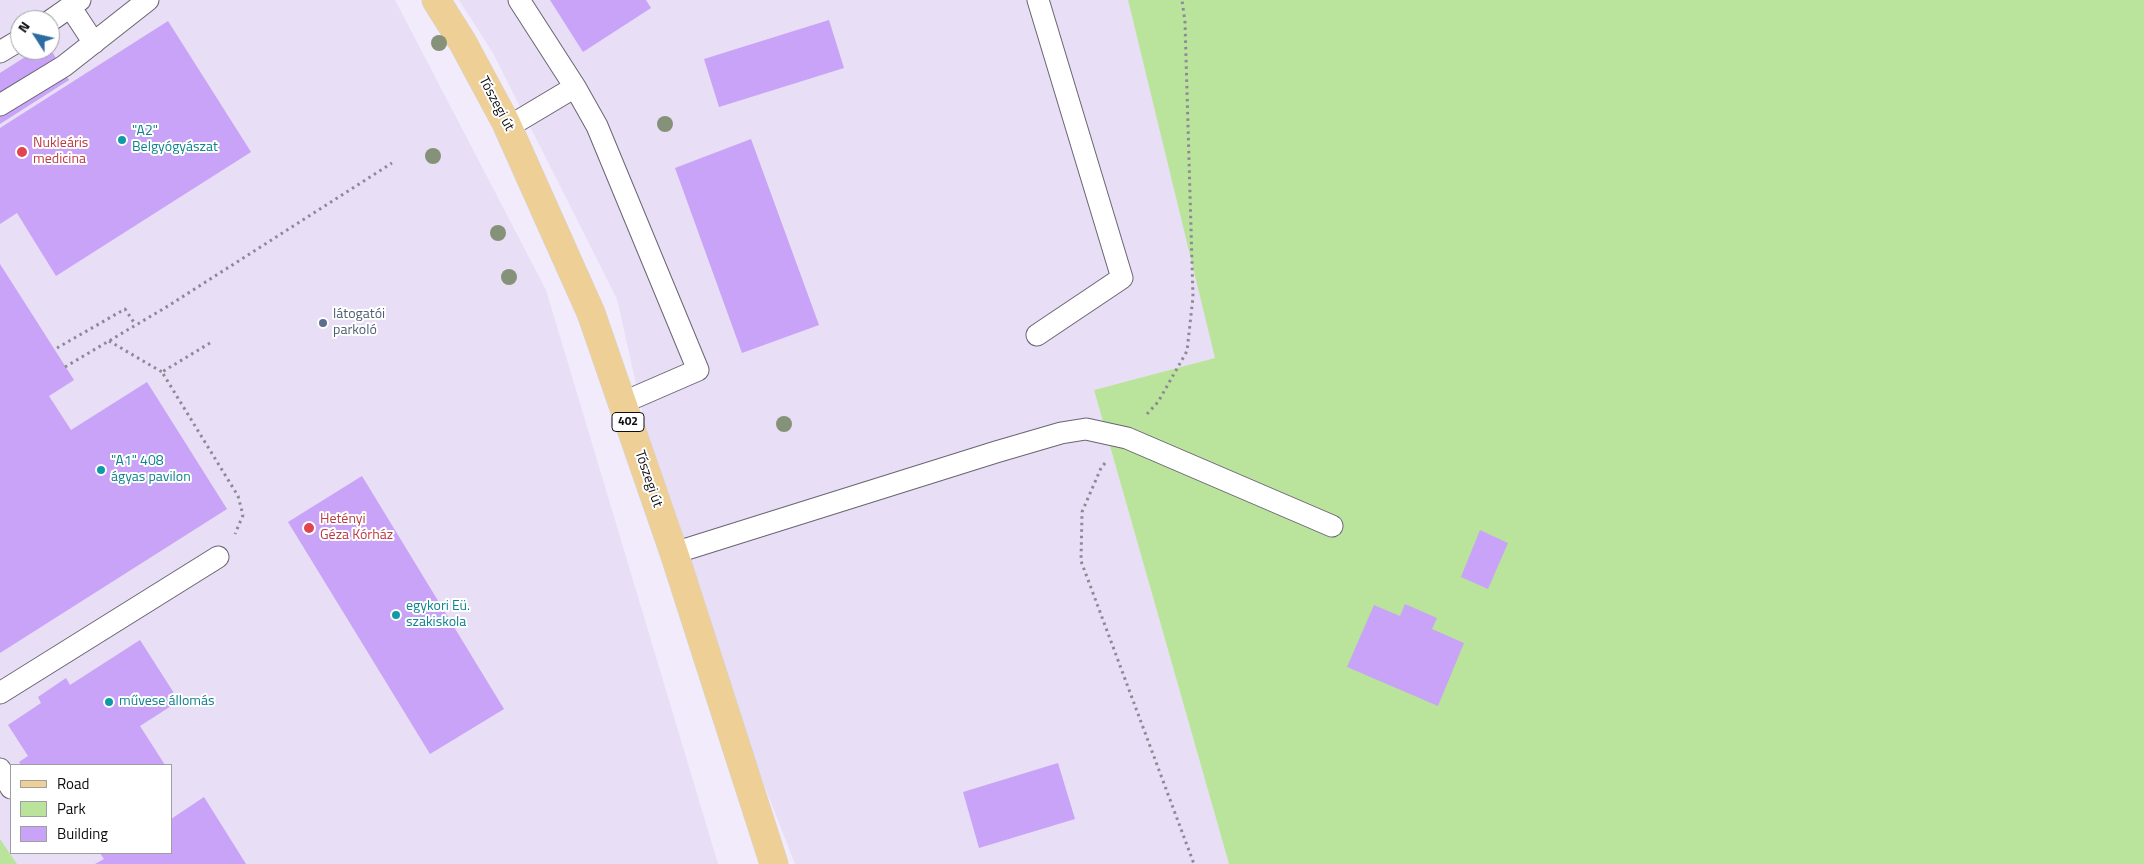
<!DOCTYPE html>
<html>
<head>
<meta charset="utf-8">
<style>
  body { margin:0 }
  #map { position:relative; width:2144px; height:864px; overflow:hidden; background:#f1ebfb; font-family:"Titillium Web",sans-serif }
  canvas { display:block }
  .legend { position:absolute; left:10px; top:764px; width:162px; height:90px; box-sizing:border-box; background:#fff; border:1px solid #9f9ea0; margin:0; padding:6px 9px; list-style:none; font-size:15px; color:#0f0d12 }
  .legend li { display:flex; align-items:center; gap:10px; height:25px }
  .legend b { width:25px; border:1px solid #9f9ea0 }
  .north { position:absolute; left:10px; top:10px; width:50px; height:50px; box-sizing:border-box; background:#fff; border:1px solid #9f9ea0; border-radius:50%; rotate:305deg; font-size:14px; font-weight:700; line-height:20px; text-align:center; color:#0f0d12 }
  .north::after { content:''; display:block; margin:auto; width:18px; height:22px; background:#2c6ca3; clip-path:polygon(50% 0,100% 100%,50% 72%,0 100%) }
</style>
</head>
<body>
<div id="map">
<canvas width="2144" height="864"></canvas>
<ul class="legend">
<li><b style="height:6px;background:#eed096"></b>Road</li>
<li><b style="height:14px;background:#bae49c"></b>Park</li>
<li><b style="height:14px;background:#c8a3f7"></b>Building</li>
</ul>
<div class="north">N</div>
</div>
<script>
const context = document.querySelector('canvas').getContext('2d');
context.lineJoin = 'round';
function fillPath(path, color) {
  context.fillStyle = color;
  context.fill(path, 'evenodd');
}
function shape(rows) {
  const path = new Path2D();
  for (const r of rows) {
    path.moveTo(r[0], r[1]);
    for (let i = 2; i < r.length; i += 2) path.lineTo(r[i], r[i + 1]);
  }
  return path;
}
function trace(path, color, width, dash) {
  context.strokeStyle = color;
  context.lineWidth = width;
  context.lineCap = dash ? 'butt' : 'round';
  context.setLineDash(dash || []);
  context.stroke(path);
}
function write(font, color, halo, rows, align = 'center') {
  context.font = font + ' "Titillium Web",sans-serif';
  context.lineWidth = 4;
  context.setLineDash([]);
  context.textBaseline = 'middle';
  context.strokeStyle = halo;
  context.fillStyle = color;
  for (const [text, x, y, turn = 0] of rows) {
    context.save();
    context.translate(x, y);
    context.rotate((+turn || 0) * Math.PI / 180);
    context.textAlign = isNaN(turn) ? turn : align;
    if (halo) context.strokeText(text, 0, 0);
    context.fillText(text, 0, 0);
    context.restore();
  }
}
fillPath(shape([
  [0,0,395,0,546,290,718,864,0,864],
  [20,20,50,20,50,50,20,50],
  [11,765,171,765,171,853,11,853],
  [459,0,1128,0,1216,358,1094,390,1229,864,795,864,674,553,617,299,493,53]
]), '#e8def5');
fillPath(shape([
  [1128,0,2144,0,2144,864,1229,864,1094,390,1215,358],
  [0,839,17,864,0,864]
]), '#bae49c');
fillPath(shape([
  [550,0,646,0,651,8,583,52],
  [829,20,844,68,719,107,704,59],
  [168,21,251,152,56,276,17,213,0,224,0,128],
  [36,50,51,50,69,80,0,124,0,73],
  [751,139,819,325,742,353,675,168],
  [0,264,74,380,49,396,71,430,147,382,227,509,0,653],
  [362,476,504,709,430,754,288,522],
  [1480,530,1508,543,1488,589,1461,577],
  [1405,604,1437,618,1432,629,1464,643,1438,706,1347,667,1374,605,1400,616],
  [140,640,179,701,140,726,165,765,21,765,19,762,28,756,8,725,41,703,38,697,66,678,70,685],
  [1058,763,1075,819,979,848,963,792],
  [204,797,246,864,95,864,104,859,100,853,171,853,171,819]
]), '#c8a3f7');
const lane = shape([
  [71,8,94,43],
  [50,21,80,0],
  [0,52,20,40],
  [575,87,597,126,698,370,622,403],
  [0,105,64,66,148,0],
  [508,127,575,87,519,0],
  [1037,335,1122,278,1038,0],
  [674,553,996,452,1061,433,1086,429,1127,438,1332,526],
  [0,693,218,557],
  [0,769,11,788]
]);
const primary = shape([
  [436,0,463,43,506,123,591,313,674,553,774,864]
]);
trace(lane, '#6a6472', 23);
trace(primary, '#d4d3d4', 29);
trace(shape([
  [109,341,162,372],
  [210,343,162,372,238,496,243,515,235,534],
  [57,348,125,309,135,324],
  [65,367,168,306,392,163],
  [1147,414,1158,402,1187,351,1193,297,1185,22,1182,0],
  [1105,463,1101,468,1082,512,1081,561,1194,864]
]), '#8e8a95', 3, [2.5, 4]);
trace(lane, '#fff', 21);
trace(primary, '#eed096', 28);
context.fillStyle = '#859279';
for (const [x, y] of [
  [439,43],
  [665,124],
  [433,156],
  [498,233],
  [509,277],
  [784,424]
]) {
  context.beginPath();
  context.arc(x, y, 8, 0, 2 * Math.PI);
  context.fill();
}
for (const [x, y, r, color] of [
  [122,140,5,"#0f9aa8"],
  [22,152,6,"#e0444e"],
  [323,323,5,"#5c6f8a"],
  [101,470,5,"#0f9aa8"],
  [309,528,6,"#e0444e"],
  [396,615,5,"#0f9aa8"],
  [109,702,5,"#0f9aa8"]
]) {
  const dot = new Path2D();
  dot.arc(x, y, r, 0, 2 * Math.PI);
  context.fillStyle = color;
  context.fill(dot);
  trace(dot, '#fff', 2);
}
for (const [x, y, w] of [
  [628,422,32]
]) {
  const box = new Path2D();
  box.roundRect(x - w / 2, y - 9.5, w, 19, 4);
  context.fillStyle = '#fff';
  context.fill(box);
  trace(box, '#0f0d12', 1);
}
write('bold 12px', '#0f0d12', null, [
  ["402",628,422]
]);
write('14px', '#0f0d12', '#fff', [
  ["Tószegi út",496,104,62],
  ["Tószegi út",648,479,71]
]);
write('14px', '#0d838f', '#fff', [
  ["\"A2\"",132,132],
  ["Belgyógyászat",132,148],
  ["\"A1\" 408",111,462],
  ["ágyas pavilon",111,478],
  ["egykori Eü.",406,607],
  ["szakiskola",406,623],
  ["művese állomás",119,702]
], 'left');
write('14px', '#be3a42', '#fff', [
  ["Nukleáris",33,144],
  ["medicina",33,160],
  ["Hetényi",320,520],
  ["Géza Kórház",320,536]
], 'left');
write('14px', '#4e5e75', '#fff', [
  ["látogatói",333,315],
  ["parkoló",333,331]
], 'left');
</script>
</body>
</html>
